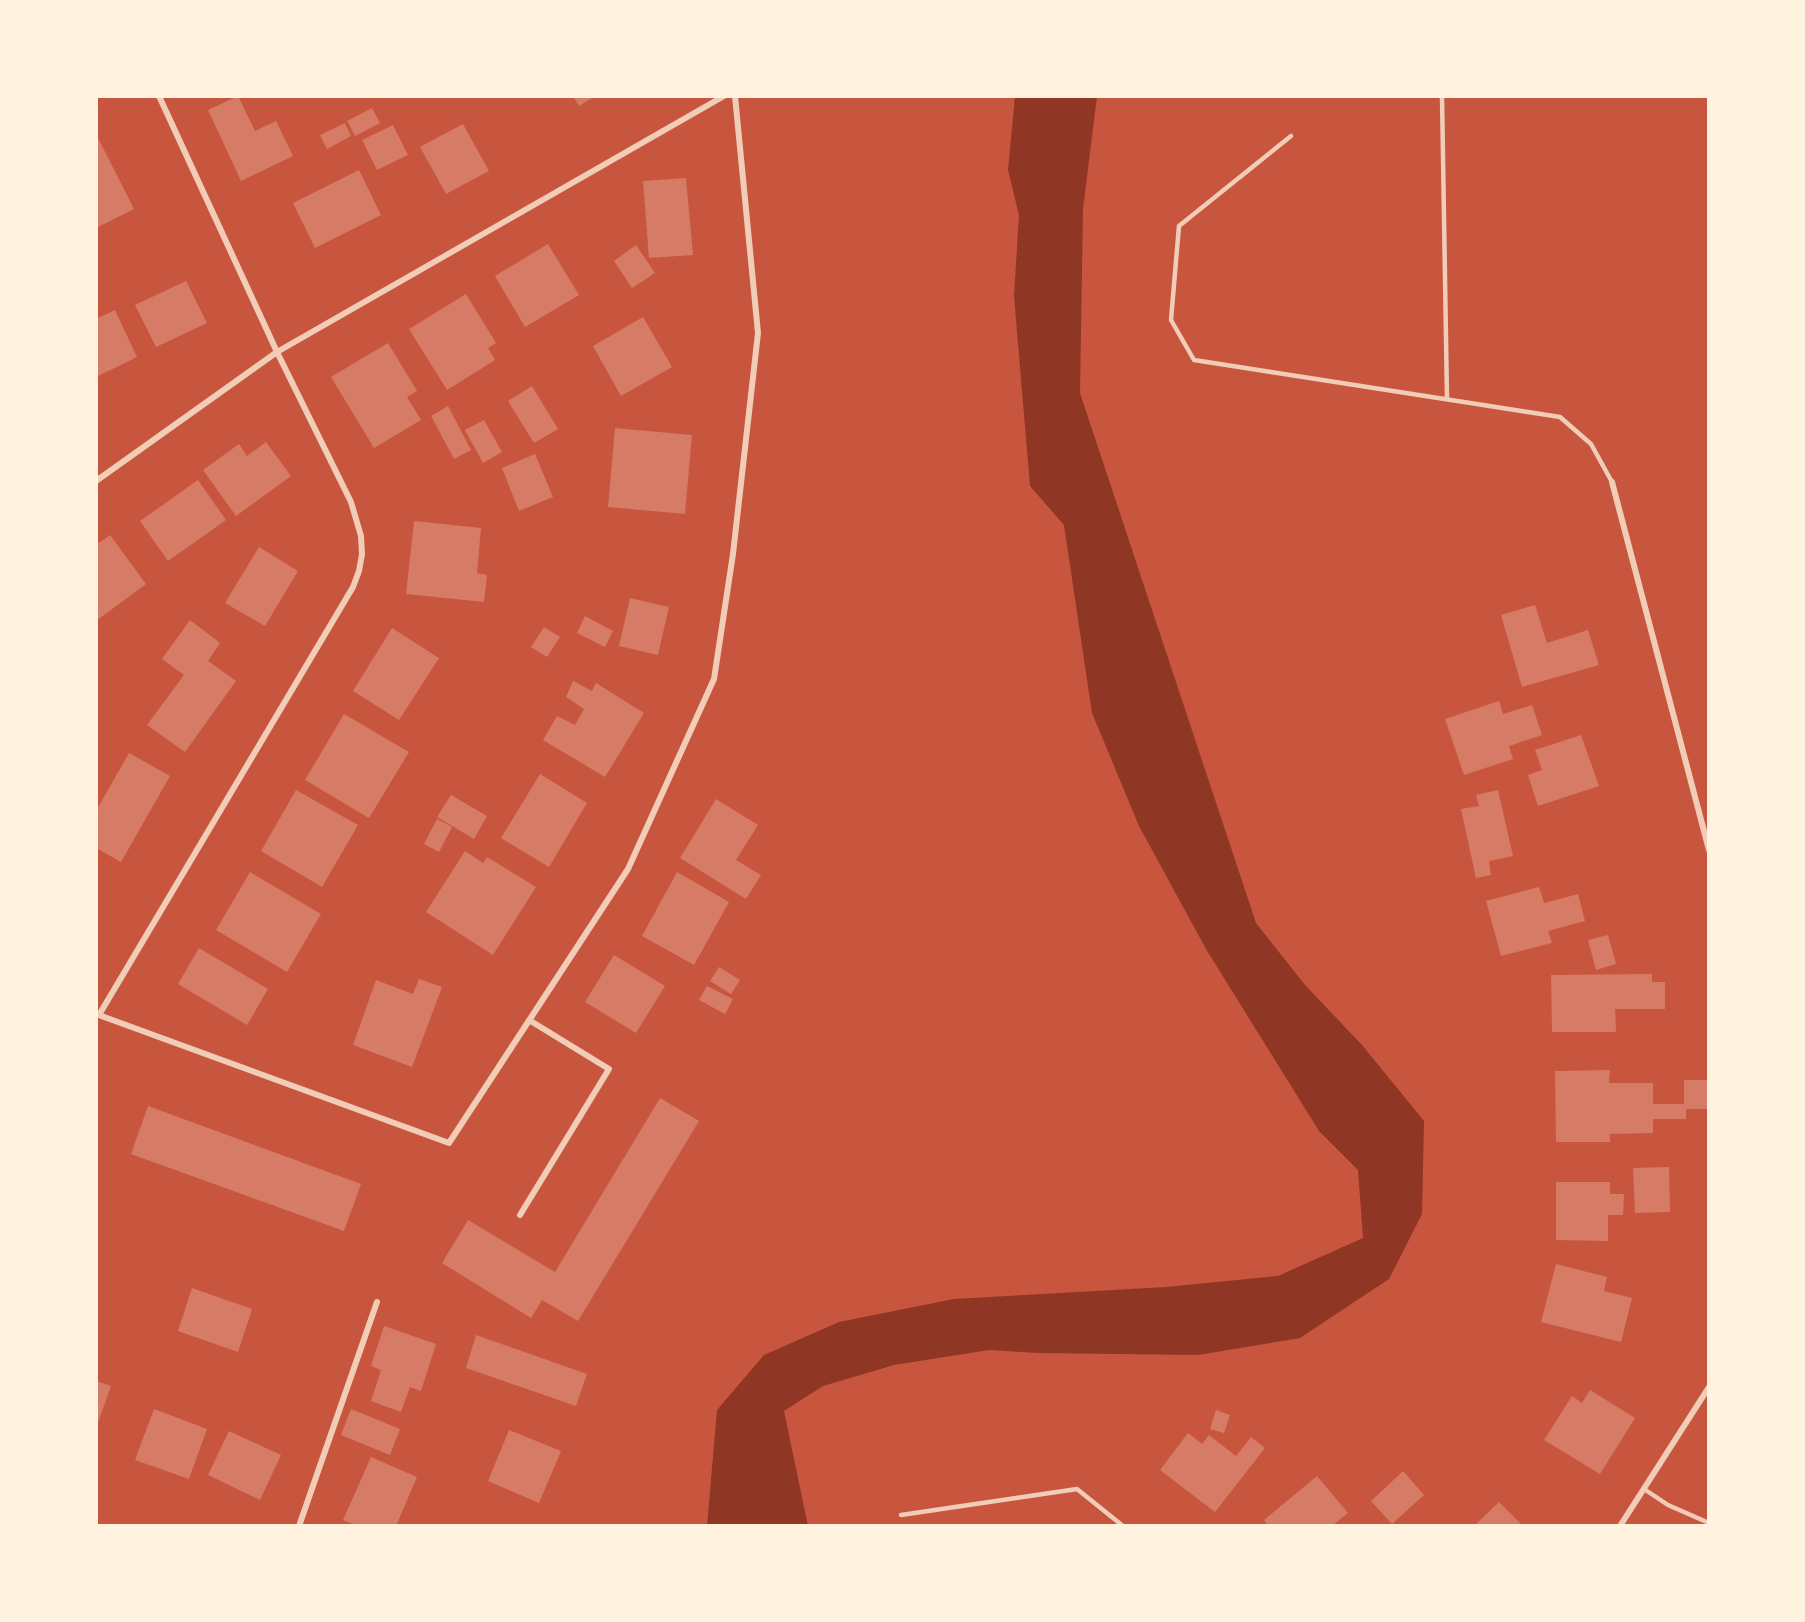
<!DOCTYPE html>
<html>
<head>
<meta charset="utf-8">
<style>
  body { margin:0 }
  #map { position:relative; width:1805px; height:1622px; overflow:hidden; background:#c8553d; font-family:"DM Sans",sans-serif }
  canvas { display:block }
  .frame { position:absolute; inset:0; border:98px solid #fff3e0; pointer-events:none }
</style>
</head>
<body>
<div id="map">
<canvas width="1805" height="1622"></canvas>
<div class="frame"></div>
</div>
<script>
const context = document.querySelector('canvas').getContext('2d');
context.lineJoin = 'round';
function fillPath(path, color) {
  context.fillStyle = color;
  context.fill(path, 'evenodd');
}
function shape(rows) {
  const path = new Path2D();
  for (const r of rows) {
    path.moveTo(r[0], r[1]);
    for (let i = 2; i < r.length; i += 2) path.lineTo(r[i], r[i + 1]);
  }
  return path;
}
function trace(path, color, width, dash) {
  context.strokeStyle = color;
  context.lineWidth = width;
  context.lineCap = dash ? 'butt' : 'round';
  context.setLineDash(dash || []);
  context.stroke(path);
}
fillPath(shape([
  [1015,96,1097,96,1083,209,1080,393,1256,923,1305,985,1362,1045,1424,1121,1422,1214,1389,1279,1300,1338,1198,1355,1038,1353,989,1350,894,1365,823,1386,784,1411,808,1526,707,1526,717,1410,764,1355,839,1322,954,1299,1166,1287,1278,1276,1363,1238,1358,1170,1319,1131,1206,949,1139,826,1092,713,1064,525,1030,486,1014,296,1019,215,1008,170]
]), '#8f3625');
fillPath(shape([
  [238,96,255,131,276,121,293,156,241,181,208,110],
  [573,96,595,96,579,106],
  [372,108,380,123,355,136,347,121],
  [345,123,351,136,327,149,320,135],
  [463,124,489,171,446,194,420,147],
  [393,125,408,155,377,170,362,140],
  [96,134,134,209,96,228],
  [359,170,381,215,315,248,293,203],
  [686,178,693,255,649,258,643,181],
  [548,244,579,295,525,327,495,276],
  [636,245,655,273,632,288,614,261],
  [186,281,207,323,156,347,135,305],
  [466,294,496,343,488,348,495,360,447,390,409,329],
  [115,310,137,357,96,377,96,319],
  [643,317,672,367,621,396,593,346],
  [388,343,417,391,407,397,421,420,374,448,331,377],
  [532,386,558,429,534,443,508,401],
  [448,406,471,450,454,459,431,416],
  [484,420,502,452,483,463,465,430],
  [615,428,692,435,685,514,608,507],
  [266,442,291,476,236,516,203,470,239,444,247,456],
  [535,454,553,497,519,511,502,468],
  [198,480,226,520,168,561,140,521],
  [414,521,481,528,477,573,487,575,484,602,406,594],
  [110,535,146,584,96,621,96,545],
  [259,547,298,571,265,626,225,603],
  [630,598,669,607,658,655,619,646],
  [1535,605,1547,643,1588,630,1599,665,1522,687,1501,615],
  [585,616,613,631,605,647,577,633],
  [190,620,220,643,208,661,236,681,185,752,147,725,184,675,162,659],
  [544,627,560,637,547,657,531,647],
  [392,628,439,658,399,720,353,691],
  [573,681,592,691,596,683,644,713,605,777,543,740,557,716,575,725,584,709,566,697],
  [1499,701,1503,714,1532,705,1542,735,1509,746,1513,759,1464,775,1445,719],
  [344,714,409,752,369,818,305,780],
  [1581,735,1599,786,1538,806,1528,775,1542,770,1535,750],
  [129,753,170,776,121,862,96,848,96,811],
  [540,774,587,803,549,867,501,838],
  [296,790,358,825,322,887,261,851],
  [1498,790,1513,856,1489,861,1491,875,1476,878,1461,809,1479,806,1476,795],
  [451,795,487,816,474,839,437,817],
  [716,799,758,825,736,860,761,875,746,899,680,858],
  [437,819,452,827,439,852,424,844],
  [465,851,483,863,487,857,536,887,493,955,426,912],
  [250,872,321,914,287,972,216,930],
  [677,872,729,902,694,965,642,936],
  [1539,887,1544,903,1578,894,1585,921,1548,931,1552,943,1501,956,1486,901],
  [1608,935,1616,964,1596,970,1588,940],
  [199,948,268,989,247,1025,178,984],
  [614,955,665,986,636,1033,585,1002],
  [719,967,740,980,731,994,710,981],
  [1652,974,1652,982,1665,982,1665,1009,1615,1009,1616,1032,1552,1032,1551,975],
  [419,979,442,987,412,1067,353,1045,376,980,413,994],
  [707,986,733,999,725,1014,699,1000],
  [1610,1070,1609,1083,1653,1083,1653,1104,1684,1104,1684,1080,1709,1080,1709,1109,1686,1109,1686,1119,1653,1119,1653,1133,1610,1134,1610,1142,1556,1142,1555,1071],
  [660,1098,699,1121,578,1321,542,1300,531,1318,442,1263,468,1220,555,1272],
  [148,1106,361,1184,344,1231,131,1154],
  [1669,1167,1670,1212,1635,1213,1633,1168],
  [1556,1182,1610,1182,1610,1194,1624,1194,1623,1215,1608,1215,1608,1241,1556,1240],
  [1556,1264,1607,1277,1604,1291,1632,1298,1621,1342,1541,1322],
  [192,1288,252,1309,238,1352,178,1331],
  [384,1326,436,1344,421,1391,410,1387,401,1412,371,1401,381,1370,371,1366],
  [476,1335,587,1374,576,1406,466,1368],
  [96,1381,111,1386,96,1428],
  [1590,1390,1635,1418,1600,1474,1544,1440,1572,1396,1582,1403],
  [154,1409,207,1429,189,1479,135,1460],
  [351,1409,400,1429,390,1455,341,1435],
  [1216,1410,1230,1415,1224,1433,1210,1429],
  [509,1430,561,1451,539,1503,488,1481],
  [229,1431,281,1455,260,1500,208,1475],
  [1188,1433,1202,1444,1209,1435,1236,1456,1251,1437,1265,1448,1215,1512,1160,1470],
  [371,1457,417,1477,396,1526,358,1526,343,1520],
  [1403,1471,1424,1495,1392,1524,1371,1501],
  [1317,1476,1348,1513,1332,1526,1269,1526,1264,1520],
  [1499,1502,1523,1526,1474,1526]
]), '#d67c66');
trace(shape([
  [1442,96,1447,399],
  [1291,136,1179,226,1171,320,1194,360,1560,417,1591,444,1612,482],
  [1644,1489,1668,1505,1709,1523],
  [901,1515,1077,1489,1123,1526]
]), '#f1ccb7', 4.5);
trace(shape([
  [96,481,277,352,724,96],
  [1612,482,1709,850],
  [96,1014,449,1143,628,869,714,679,733,554,758,333,735,96],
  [99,1015,353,587,359,571,362,554,361,536,351,502,277,352,159,96],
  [520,1215,609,1069,529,1020],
  [299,1526,377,1302],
  [1620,1526,1709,1387]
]), '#f1ccb7', 6);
</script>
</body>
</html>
